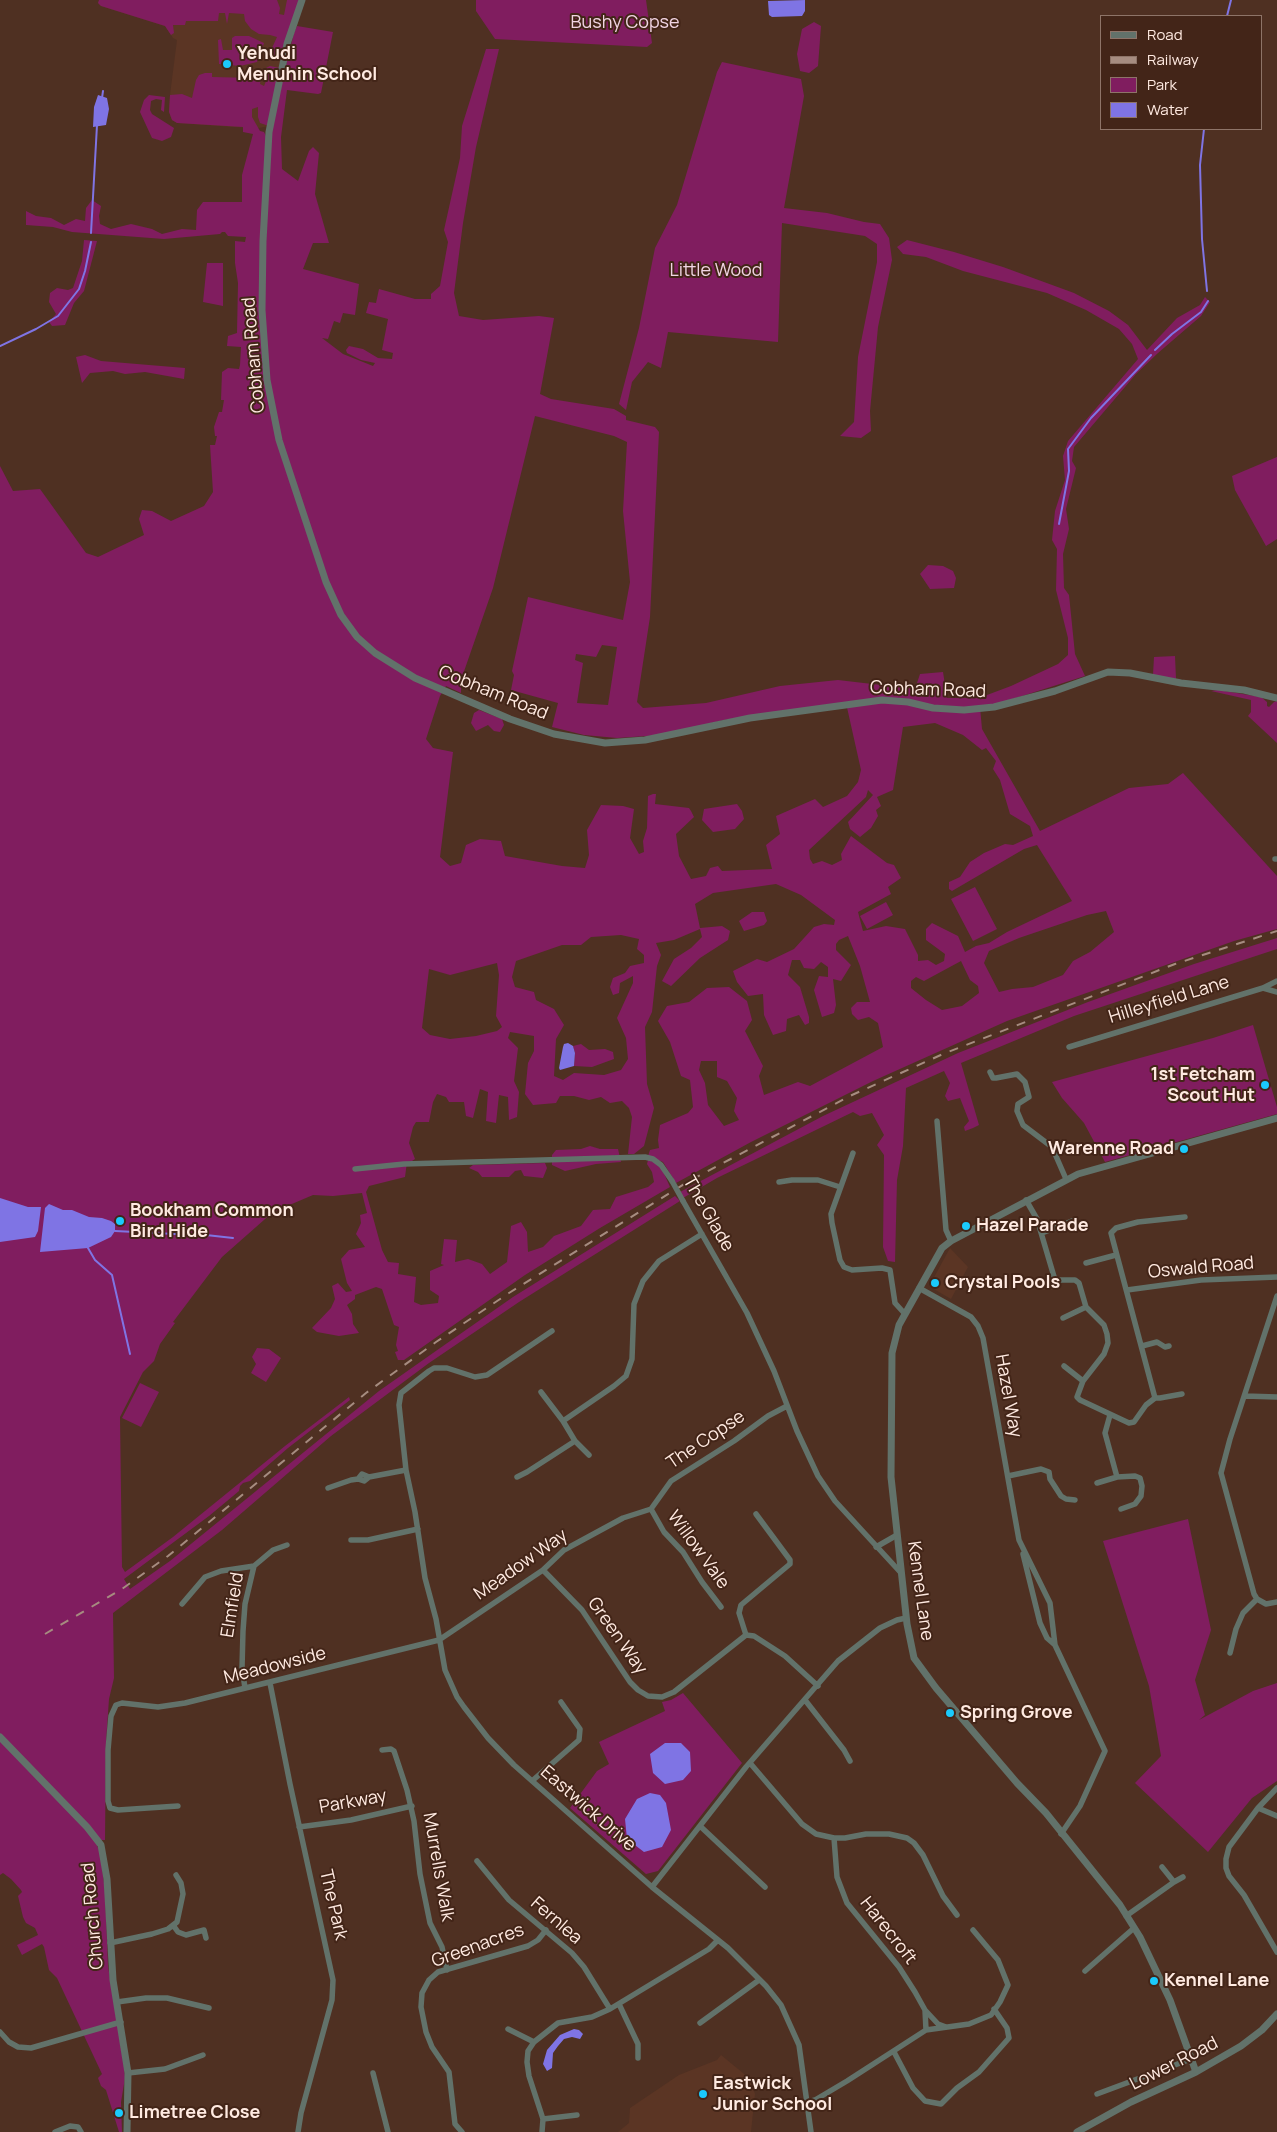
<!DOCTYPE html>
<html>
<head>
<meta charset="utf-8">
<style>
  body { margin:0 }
  #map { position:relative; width:1277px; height:2132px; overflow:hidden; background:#4f3022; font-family:Manrope,sans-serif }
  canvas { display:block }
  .legend { position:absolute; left:1100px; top:15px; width:162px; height:115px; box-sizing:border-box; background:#432518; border:1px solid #8e7468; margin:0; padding:6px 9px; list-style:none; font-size:15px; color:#ffeae1 }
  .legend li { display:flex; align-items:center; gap:10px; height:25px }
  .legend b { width:25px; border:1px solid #8e7468 }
</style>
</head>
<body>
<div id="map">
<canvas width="1277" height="2132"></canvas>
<ul class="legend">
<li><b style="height:6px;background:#62726a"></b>Road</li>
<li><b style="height:6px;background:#a68c80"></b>Railway</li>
<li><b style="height:14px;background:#801d5f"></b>Park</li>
<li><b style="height:14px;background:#7f74e4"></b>Water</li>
</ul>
</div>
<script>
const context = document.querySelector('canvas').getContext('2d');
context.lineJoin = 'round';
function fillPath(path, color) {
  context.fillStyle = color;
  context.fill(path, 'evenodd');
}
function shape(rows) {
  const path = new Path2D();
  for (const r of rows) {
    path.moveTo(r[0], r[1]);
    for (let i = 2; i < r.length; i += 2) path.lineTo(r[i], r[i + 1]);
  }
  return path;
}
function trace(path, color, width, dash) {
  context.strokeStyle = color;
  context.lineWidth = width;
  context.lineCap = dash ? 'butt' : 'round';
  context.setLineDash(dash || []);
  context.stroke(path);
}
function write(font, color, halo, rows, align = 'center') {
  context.font = font + ' Manrope,sans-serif';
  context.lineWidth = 4;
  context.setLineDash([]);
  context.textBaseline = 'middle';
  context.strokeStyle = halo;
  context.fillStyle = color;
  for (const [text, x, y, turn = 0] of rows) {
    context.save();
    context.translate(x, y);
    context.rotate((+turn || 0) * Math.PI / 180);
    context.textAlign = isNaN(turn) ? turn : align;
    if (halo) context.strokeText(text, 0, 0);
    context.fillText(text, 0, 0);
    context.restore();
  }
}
fillPath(shape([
  [99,0,299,0,269,126,259,128,234,127,177,123,172,120,169,112,170,95,177,40,173,38,165,26,101,6,98,3],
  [950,1248,968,1267,951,1299,932,1288,931,1283],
  [721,2055,749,2078,755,2094,751,2132,618,2132,629,2123,630,2108,679,2075,717,2060]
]), '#5b3524');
fillPath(shape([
  [99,0,277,0,280,8,279,14,284,15,287,0,299,0,282,58,272,61,271,58,272,48,277,37,270,35,259,34,251,29,245,21,244,14,229,13,227,24,225,13,219,13,218,21,186,21,185,25,173,25,174,33,171,35,165,26,101,6,98,3],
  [476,0,646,0,652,43,647,47,495,39,476,11],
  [814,22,821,26,818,66,809,73,800,71,797,54,802,29],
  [297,26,333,32,321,93,318,94,287,90,281,137,282,169,298,181,309,151,313,147,319,153,315,194,329,243,313,243,303,269,359,284,355,315,343,313,340,323,334,321,328,339,322,338,343,354,373,366,375,363,361,360,347,353,346,350,349,346,363,349,378,358,392,359,393,353,382,350,388,319,366,313,369,302,376,303,379,289,415,299,431,299,431,294,440,286,448,242,444,230,460,158,462,126,486,49,499,49,476,147,463,223,454,293,459,316,483,320,539,316,554,318,540,394,551,399,614,409,626,416,626,420,655,427,659,432,650,617,637,702,643,708,706,703,780,686,838,680,915,689,920,674,943,672,947,698,979,698,1011,686,1058,664,1068,655,1068,638,1056,590,1057,549,1052,540,1055,511,1065,480,1063,456,1068,441,1138,359,1132,344,1119,329,1086,310,1047,293,963,271,926,257,903,254,897,247,907,240,954,252,1003,267,1074,293,1109,311,1128,325,1147,350,1177,318,1200,305,1205,297,1210,302,1201,316,1158,353,1136,374,1074,447,1072,461,1076,468,1066,509,1069,529,1063,554,1064,588,1069,595,1075,654,1085,676,994,705,980,707,982,729,1040,831,1129,788,1168,784,1183,773,1277,876,1277,929,1234,941,1007,1021,873,1081,751,1142,676,1183,663,1162,648,1156,650,1150,659,1148,658,1140,660,1125,688,1113,693,1107,690,1080,681,1076,670,1042,658,1021,667,1006,689,1002,707,988,729,987,747,1001,752,1020,745,1031,763,1066,759,1076,764,1095,798,1082,810,1086,883,1047,878,1023,869,1017,858,1020,852,1014,851,1008,857,1002,870,1002,860,966,848,936,839,940,836,944,836,950,851,965,841,981,833,979,836,1005,834,1013,822,1017,814,990,819,976,828,977,828,967,821,962,814,969,804,968,800,960,792,960,788,975,800,987,809,1017,809,1023,805,1025,799,1015,787,1019,786,1031,773,1035,764,1015,763,994,748,996,737,982,733,971,757,959,767,962,794,949,814,927,824,924,834,925,835,920,801,895,776,884,713,893,695,904,700,928,722,926,730,931,728,940,700,958,671,986,662,981,674,959,691,948,702,937,700,929,674,940,656,943,661,955,657,966,652,1012,645,1027,647,1084,654,1108,644,1146,634,1154,628,1154,632,1117,629,1108,622,1101,610,1103,601,1097,589,1100,574,1096,560,1096,556,1103,533,1105,525,1094,528,1063,534,1051,534,1036,510,1032,508,1038,518,1048,514,1081,519,1092,517,1117,509,1120,508,1097,499,1095,496,1123,486,1121,488,1092,480,1089,473,1118,466,1116,464,1102,449,1102,446,1097,437,1094,433,1102,429,1122,416,1122,413,1127,409,1143,415,1159,412,1161,407,1162,405,1177,369,1186,366,1192,382,1250,388,1262,399,1263,398,1274,416,1277,414,1302,421,1305,438,1303,439,1296,430,1290,430,1271,444,1265,441,1264,444,1239,457,1240,455,1262,468,1259,482,1264,490,1274,507,1262,511,1226,521,1222,527,1232,528,1252,543,1247,554,1236,581,1226,593,1210,610,1209,616,1197,648,1187,654,1182,652,1172,647,1164,648,1160,654,1162,662,1169,670,1187,600,1228,525,1275,404,1360,398,1360,395,1352,398,1351,396,1345,399,1327,394,1325,382,1289,376,1287,355,1295,355,1299,347,1305,352,1314,353,1324,359,1333,339,1336,317,1332,312,1328,331,1308,335,1299,332,1286,338,1283,346,1292,352,1291,347,1283,341,1259,349,1250,365,1247,356,1234,361,1223,360,1215,367,1213,362,1193,333,1196,313,1195,273,1212,222,1257,173,1322,175,1323,160,1344,154,1361,143,1372,120,1417,122,1567,125,1572,173,1537,285,1446,349,1397,350,1400,288,1448,250,1481,243,1483,240,1486,239,1491,209,1516,124,1579,130,1589,170,1561,379,1391,433,1353,513,1297,675,1196,680,1201,519,1302,429,1363,331,1436,222,1530,113,1613,114,1678,109,1699,106,1742,105,1840,102,1840,97,1846,100,1851,105,1891,108,1966,124,2066,125,2078,121,2102,122,2132,119,2132,106,2090,101,2086,98,2078,102,2074,57,1978,49,1970,44,1947,42,1944,22,1955,17,1945,38,1935,35,1928,26,1923,23,1917,18,1896,22,1892,21,1890,11,1879,3,1873,0,1875,0,466,13,491,40,489,86,553,98,557,144,535,139,519,142,510,152,511,171,521,204,506,213,492,210,445,215,445,217,436,215,436,214,427,219,412,222,412,224,400,221,400,222,372,228,368,239,369,240,365,241,347,227,346,228,336,237,333,238,283,235,263,235,241,245,242,246,237,228,236,225,232,222,232,220,234,164,239,72,232,53,227,26,225,26,211,36,216,51,218,64,225,76,219,85,221,86,208,92,200,101,206,99,216,100,224,111,229,131,224,152,229,162,234,182,229,196,230,197,210,203,202,242,202,242,175,253,134,243,132,243,127,177,123,172,120,169,112,170,95,182,94,192,98,196,80,199,75,205,73,212,73,212,77,253,78,255,75,259,74,261,79,260,84,264,86,267,79,264,69,270,66,280,68,269,126,260,123,258,117,258,107,252,109,252,117,260,131,264,132,266,136,271,137,279,93,294,33],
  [535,416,614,436,627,442,623,511,630,582,623,620,528,597,512,671,514,675,511,690,558,703,552,727,584,735,617,738,662,735,724,720,846,703,861,770,858,782,847,796,823,807,815,799,776,816,780,834,766,845,772,869,722,871,718,866,710,868,706,876,691,879,679,856,676,834,694,817,691,811,689,808,655,804,656,794,653,794,648,796,647,828,643,841,644,852,639,854,630,838,634,809,623,806,601,805,587,830,589,855,585,868,562,866,505,856,501,841,480,839,466,845,461,863,450,866,440,857,453,752,433,748,426,739,440,696,446,686,461,693,461,680,493,588],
  [602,645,617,647,608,705,577,703,583,663,575,660,576,654,596,657],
  [935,723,963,735,982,750,986,748,996,761,993,769,1000,780,1010,814,1030,826,1033,836,1013,845,1005,844,984,853,970,862,960,877,949,882,949,889,952,891,1024,849,1037,845,1072,901,1007,932,989,943,976,946,965,952,958,936,932,923,926,929,926,940,945,954,944,961,936,965,928,960,918,961,918,955,905,929,886,926,863,931,858,912,891,894,888,887,901,878,894,865,887,863,851,836,841,854,842,860,832,865,822,861,813,864,810,859,809,850,866,797,868,790,873,795,848,822,850,829,860,837,871,828,878,816,876,810,881,806,877,797,893,790,903,727],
  [1106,911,1114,932,1090,952,1073,961,1063,975,1033,987,1012,989,999,992,984,963,989,951,1019,938,1087,915],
  [621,935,639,939,637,949,644,955,644,963,630,966,625,973,613,978,610,987,613,995,619,993,620,983,633,976,633,983,617,1018,626,1038,628,1059,621,1070,604,1075,574,1073,563,1080,554,1076,556,1039,564,1025,554,1009,536,1000,534,992,515,987,512,977,516,961,562,945,581,945,591,937],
  [961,961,970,980,978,986,979,993,962,1006,942,1010,926,1000,911,988,911,981,916,977,924,981],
  [497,963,499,975,496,1016,502,1027,497,1031,476,1036,450,1039,430,1035,422,1028,429,969,450,975],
  [701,1061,717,1061,717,1077,727,1081,737,1098,734,1111,739,1120,724,1126,708,1105,705,1083,699,1070],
  [235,36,249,36,264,43,257,62,240,66,219,64,218,40,221,39,223,50,232,50,232,38],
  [722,62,801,79,804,96,784,208,827,213,864,222,880,224,889,238,892,260,878,327,870,411,871,431,861,438,840,436,854,422,858,357,877,262,877,244,865,236,782,223,778,342,668,332,661,368,648,362,632,382,626,410,619,404,639,328,655,248,677,205,717,72],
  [149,95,165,97,164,112,161,110,162,100,156,99,151,101,150,110,152,114,174,128,171,137,162,141,152,138,140,112,144,100],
  [84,240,97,241,84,291,74,303,65,325,52,326,49,322,56,314,49,302,50,293,57,288,68,290,73,288,82,261],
  [207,263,223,263,223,306,203,302],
  [85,355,101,361,185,368,184,379,145,372,125,374,113,371,90,373,82,383,76,357],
  [1277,457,1277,539,1266,546,1235,490,1232,476],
  [928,565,943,566,953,571,956,578,954,588,930,589,920,574],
  [1175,656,1176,679,1153,675,1154,657],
  [1218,690,1261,697,1267,702,1267,706,1269,707,1274,702,1277,701,1277,743,1248,716,1251,712,1251,700,1211,691],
  [479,710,502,719,504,725,500,732,494,731,488,725,476,731,471,723,474,713],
  [737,804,742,811,744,819,735,829,713,832,702,820,704,809],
  [975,887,997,929,973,941,951,899],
  [886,902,893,915,867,929,860,916],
  [752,912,764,912,767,921,764,925,744,931,739,921],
  [1277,938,1277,949,1074,1016,961,1063,979,1125,973,1128,965,1131,964,1127,969,1121,960,1098,948,1101,945,1096,950,1083,944,1071,906,1088,903,1146,897,1180,895,1262,888,1261,883,1247,884,1155,877,1145,884,1135,872,1113,860,1116,853,1112,717,1178,683,1198,680,1192,823,1116,958,1053,1088,1002,1194,964],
  [1253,1025,1277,1107,1277,1114,1105,1162,1084,1123,1062,1098,1052,1082,1213,1038],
  [581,1044,589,1050,605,1049,613,1052,614,1059,592,1067,574,1066,575,1053,573,1046],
  [590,1146,600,1149,618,1149,621,1162,596,1164,565,1171,552,1165,552,1155,556,1150,581,1149],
  [545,1163,547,1168,543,1178,524,1176,521,1170,515,1171,509,1177,482,1177,478,1172,469,1168,473,1165],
  [257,1348,269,1349,281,1358,266,1382,251,1373,256,1364,252,1357],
  [140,1383,159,1392,141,1427,122,1418],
  [1188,1519,1211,1630,1195,1680,1205,1715,1199,1720,1253,1691,1277,1683,1277,1781,1252,1798,1208,1852,1135,1783,1161,1756,1149,1686,1103,1541],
  [683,1693,742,1763,658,1871,646,1874,570,1808,597,1771,609,1764,599,1742,665,1711,662,1702,671,1700]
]), '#801d5f');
fillPath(shape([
  [805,0,805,11,802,16,772,17,769,15,768,1],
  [98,95,107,98,109,109,106,125,93,127,94,107],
  [568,1043,573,1046,575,1053,574,1066,560,1070,559,1068,563,1047,564,1044],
  [0,1198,28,1207,41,1207,38,1231,35,1237,0,1242],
  [49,1204,63,1210,72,1210,89,1217,102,1218,111,1221,115,1224,115,1231,111,1237,88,1248,40,1252,45,1208],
  [665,1743,681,1743,690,1752,691,1771,683,1780,665,1784,653,1773,650,1754],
  [650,1793,660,1795,666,1803,671,1830,662,1847,644,1852,627,1839,625,1819,637,1799],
  [574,2029,579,2030,583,2034,580,2039,572,2037,564,2039,558,2046,553,2053,552,2068,547,2071,543,2064,547,2050,560,2035]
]), '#7f74e4');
trace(shape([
  [1227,16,1231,0],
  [102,98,103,91],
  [1204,129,1200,165,1202,239,1207,291],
  [91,233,97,125],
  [0,346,36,329,58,316,79,289,85,271,91,242],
  [1155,350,1172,334,1201,312,1208,301],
  [1059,524,1069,471,1068,449,1091,418,1151,355],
  [115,1231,195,1235],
  [206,1235,233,1238],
  [88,1248,95,1260,112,1275,130,1354]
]), '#7f74e4', 2);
trace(shape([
  [1275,859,1277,859],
  [1263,988,1277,992],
  [1069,1047,1263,988,1277,981],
  [990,1072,993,1078,996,1078,1017,1074,1025,1082,1029,1097,1018,1104,1017,1111,1023,1125,1052,1147,1066,1179],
  [937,1121,946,1230,951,1241],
  [853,1153,831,1214,832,1223,840,1260,844,1267,852,1270,882,1268,890,1270,895,1303,905,1314],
  [355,1169,404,1164,645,1157,653,1159,661,1165,672,1181],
  [779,1182,792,1180,818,1180,840,1187],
  [1026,1200,1037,1219,1055,1280,1075,1280,1079,1283,1086,1307,1104,1325,1107,1334,1108,1343,1104,1354,1083,1381,1077,1397,1080,1400,1129,1423,1134,1422,1146,1405,1155,1398,1111,1233,1116,1228,1138,1222,1185,1217],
  [683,1201,747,1313,774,1371,797,1431,818,1476,835,1501,902,1574],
  [1042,1233,1072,1221],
  [1086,1263,1116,1255],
  [919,1288,971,1317,978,1326,983,1338,1019,1540,1050,1603,1055,1645,1105,1751,1080,1806,1061,1834],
  [1127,1290,1201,1280,1277,1277],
  [1277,1296,1230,1439,1221,1473,1254,1594,1257,1599,1266,1604,1277,1602],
  [1063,1318,1086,1307],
  [552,1331,487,1375,475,1377,447,1368,434,1368,429,1371,401,1393,399,1405,406,1470,415,1512,425,1578,436,1619,445,1670,457,1697,464,1707,488,1738,514,1765,652,1887,728,1948,766,1986,781,2005,799,2045,811,2132],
  [1142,1346,1157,1342,1165,1347,1169,1346],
  [1064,1366,1083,1381],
  [541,1392,563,1421,575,1441,589,1455],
  [1245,1396,1277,1397],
  [1155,1398,1160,1398,1182,1394],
  [1110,1415,1105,1433,1117,1477,1135,1476,1140,1478,1142,1486,1141,1496,1135,1504,1121,1509],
  [563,1421,614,1386,626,1376,632,1359,634,1304,643,1281,659,1261,702,1234],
  [1008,1476,1041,1469,1049,1472,1050,1479,1061,1496,1066,1499,1075,1500],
  [517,1477,527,1472,575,1441],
  [358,1479,362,1474,369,1477],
  [1097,1483,1117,1477],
  [328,1488,351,1480,358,1479,364,1481,369,1477,406,1470],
  [651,1509,664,1532,683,1552,702,1582,721,1607],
  [351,1540,368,1540,418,1529],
  [876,1547,897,1535],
  [1023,1554,1040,1623,1047,1638,1055,1645],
  [543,1570,582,1610,630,1682,638,1690,648,1696,662,1697,674,1692,746,1635],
  [182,1604,205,1577,221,1571,254,1566],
  [746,1635,739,1613,741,1605,790,1564,790,1560,756,1514],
  [746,1635,754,1636,785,1656,818,1686],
  [1230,1653,1236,1629,1243,1613,1257,1599],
  [270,1683,290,1784,333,1980,332,2000,301,2113,298,2132],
  [245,1688,242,1668,243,1631,245,1604,254,1566,273,1550,287,1545],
  [805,1700,844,1750,850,1761],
  [382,1750,391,1749,394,1751,407,1790,414,1821,420,1874,430,1923,442,1947,447,1970],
  [750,1763,802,1824,816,1834,834,1838,845,1838,866,1834,889,1834,907,1838,914,1843,923,1855,943,1896,957,1915],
  [532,1781,579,1740,580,1729,561,1702],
  [1277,1788,1258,1808,1229,1847,1226,1859,1226,1868,1229,1876,1244,1895,1277,1952],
  [178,1806,118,1810,110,1808,108,1801,108,1750,111,1716,116,1705,122,1703,158,1707,185,1703,439,1640,543,1570,564,1550,623,1518,651,1509,671,1481,734,1441,768,1416,787,1406],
  [1258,1808,1277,1816],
  [700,1826,765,1887],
  [299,1827,351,1820,412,1806],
  [834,1838,837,1877,847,1903,899,1967,915,1992,925,2010,926,2030],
  [477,1861,509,1900,572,1953,584,1967,610,2009],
  [1174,1882,1183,1877],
  [652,1887,746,1767,838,1661,880,1628,897,1620,906,1618],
  [1126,1916,1174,1882,1162,1867],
  [173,1925,178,1932,186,1935,204,1930,206,1938],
  [110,1943,152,1934,168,1929,177,1922,183,1894,181,1883,176,1875],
  [1085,1971,1134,1928],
  [117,2002,146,1998,167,1998,209,2008],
  [619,2004,638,2044,638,2058],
  [925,2010,938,2024,946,2027],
  [700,2023,759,1980],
  [508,2029,534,2042],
  [0,2032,9,2042,18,2047,31,2048,121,2022],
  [894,2052,913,2088,925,2101,941,2104,957,2088,979,2072,1009,2038,1007,2028,994,2009],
  [128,2073,165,2069,203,2055],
  [373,2073,388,2132],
  [1097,2094,1191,2059],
  [808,2102,815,2100,847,2081,926,2030,969,2024,991,2015,1000,2002,1008,1985,998,1960,973,1930],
  [543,2119,577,2115],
  [55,2132,70,2126,78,2127,81,2132],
  [462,2132,455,2124,449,2072,432,2047,426,2032,421,2007,422,1993,429,1980,438,1972,528,1946,538,1940,546,1930],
  [542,2132,543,2119,529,2076,527,2062,528,2051,534,2042,558,2023,592,2017,610,2009,709,1949,718,1940]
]), '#62726a', 5.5);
trace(shape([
  [302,0,287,44,269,132,263,241,262,310,267,380,279,440,326,582,341,615,357,637,375,653,415,678,510,719,554,734,605,743,645,740,750,718,882,700,908,702,933,708,964,710,994,707,1055,691,1108,672,1130,673,1181,683,1244,690,1277,698],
  [0,1737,87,1827,101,1845,107,1879,113,1980,128,2073,127,2132],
  [1196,2072,1170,2000,1140,1937,1120,1905,1046,1813,1017,1783,936,1688,914,1658,907,1624,891,1477,892,1353,899,1325,942,1248,951,1241,1078,1174,1277,1118],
  [1077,2132,1131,2102,1196,2072,1241,2046,1262,2030,1277,2014]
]), '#62726a', 7);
trace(shape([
  [45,1634,122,1589,168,1556,366,1393,436,1342,509,1293,689,1181,852,1095,943,1054,1175,964,1277,931]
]), '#a68c80', 2, [9, 9]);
trace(shape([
  [672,1181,683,1201]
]), '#62726a', 5.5);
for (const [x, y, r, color] of [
  [227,64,5,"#1acafc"],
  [1265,1085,5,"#1acafc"],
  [1184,1149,5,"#1acafc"],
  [120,1221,5,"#1acafc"],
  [966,1226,5,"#1acafc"],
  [935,1283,5,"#1acafc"],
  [950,1713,5,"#1acafc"],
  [1154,1981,5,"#1acafc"],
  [703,2094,5,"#1acafc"],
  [119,2113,5,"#1acafc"]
]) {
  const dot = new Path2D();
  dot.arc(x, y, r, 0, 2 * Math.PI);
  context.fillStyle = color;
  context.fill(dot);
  trace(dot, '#432518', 2);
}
write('18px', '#f1d4e3', '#432518', [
  ["Bushy Copse",625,23],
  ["Little Wood",716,271]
]);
write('bold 18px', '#ffeae1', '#432518', [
  ["Yehudi",237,54],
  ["Menuhin School",237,75],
  ["1st Fetcham",1255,1075,"right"],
  ["Scout Hut",1255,1096,"right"],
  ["Warenne Road",1174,1149,"right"],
  ["Bookham Common",130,1211],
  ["Bird Hide",130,1232],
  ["Hazel Parade",976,1226],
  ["Crystal Pools",945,1283],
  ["Spring Grove",960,1713],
  ["Kennel Lane",1164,1981],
  ["Eastwick",713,2084],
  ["Junior School",713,2105],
  ["Limetree Close",129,2113]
], 'left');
write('18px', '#ffeae1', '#432518', [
  ["Cobham Road",254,355,-95],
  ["Cobham Road",928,690,2],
  ["Cobham Road",493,693,22],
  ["Hilleyfield Lane",1169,1000,-17],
  ["The Glade",708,1214,60],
  ["Oswald Road",1201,1268,-5],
  ["Hazel Way",1008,1396,80],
  ["The Copse",706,1440,-34],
  ["Willow Vale",698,1550,54],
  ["Meadow Way",521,1565,-35],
  ["Kennel Lane",920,1591,82],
  ["Elmfield",233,1605,-81],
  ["Green Way",617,1636,55],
  ["Meadowside",275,1666,-14],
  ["Parkway",353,1802,-10],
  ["Eastwick Drive",588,1809,41],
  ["Murrells Walk",438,1867,80],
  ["The Park",333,1905,77],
  ["Church Road",93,1916,-95],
  ["Fernlea",556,1921,41],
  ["Harecroft",888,1931,52],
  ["Greenacres",478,1946,-20],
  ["Lower Road",1174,2064,-27]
]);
</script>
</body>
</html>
